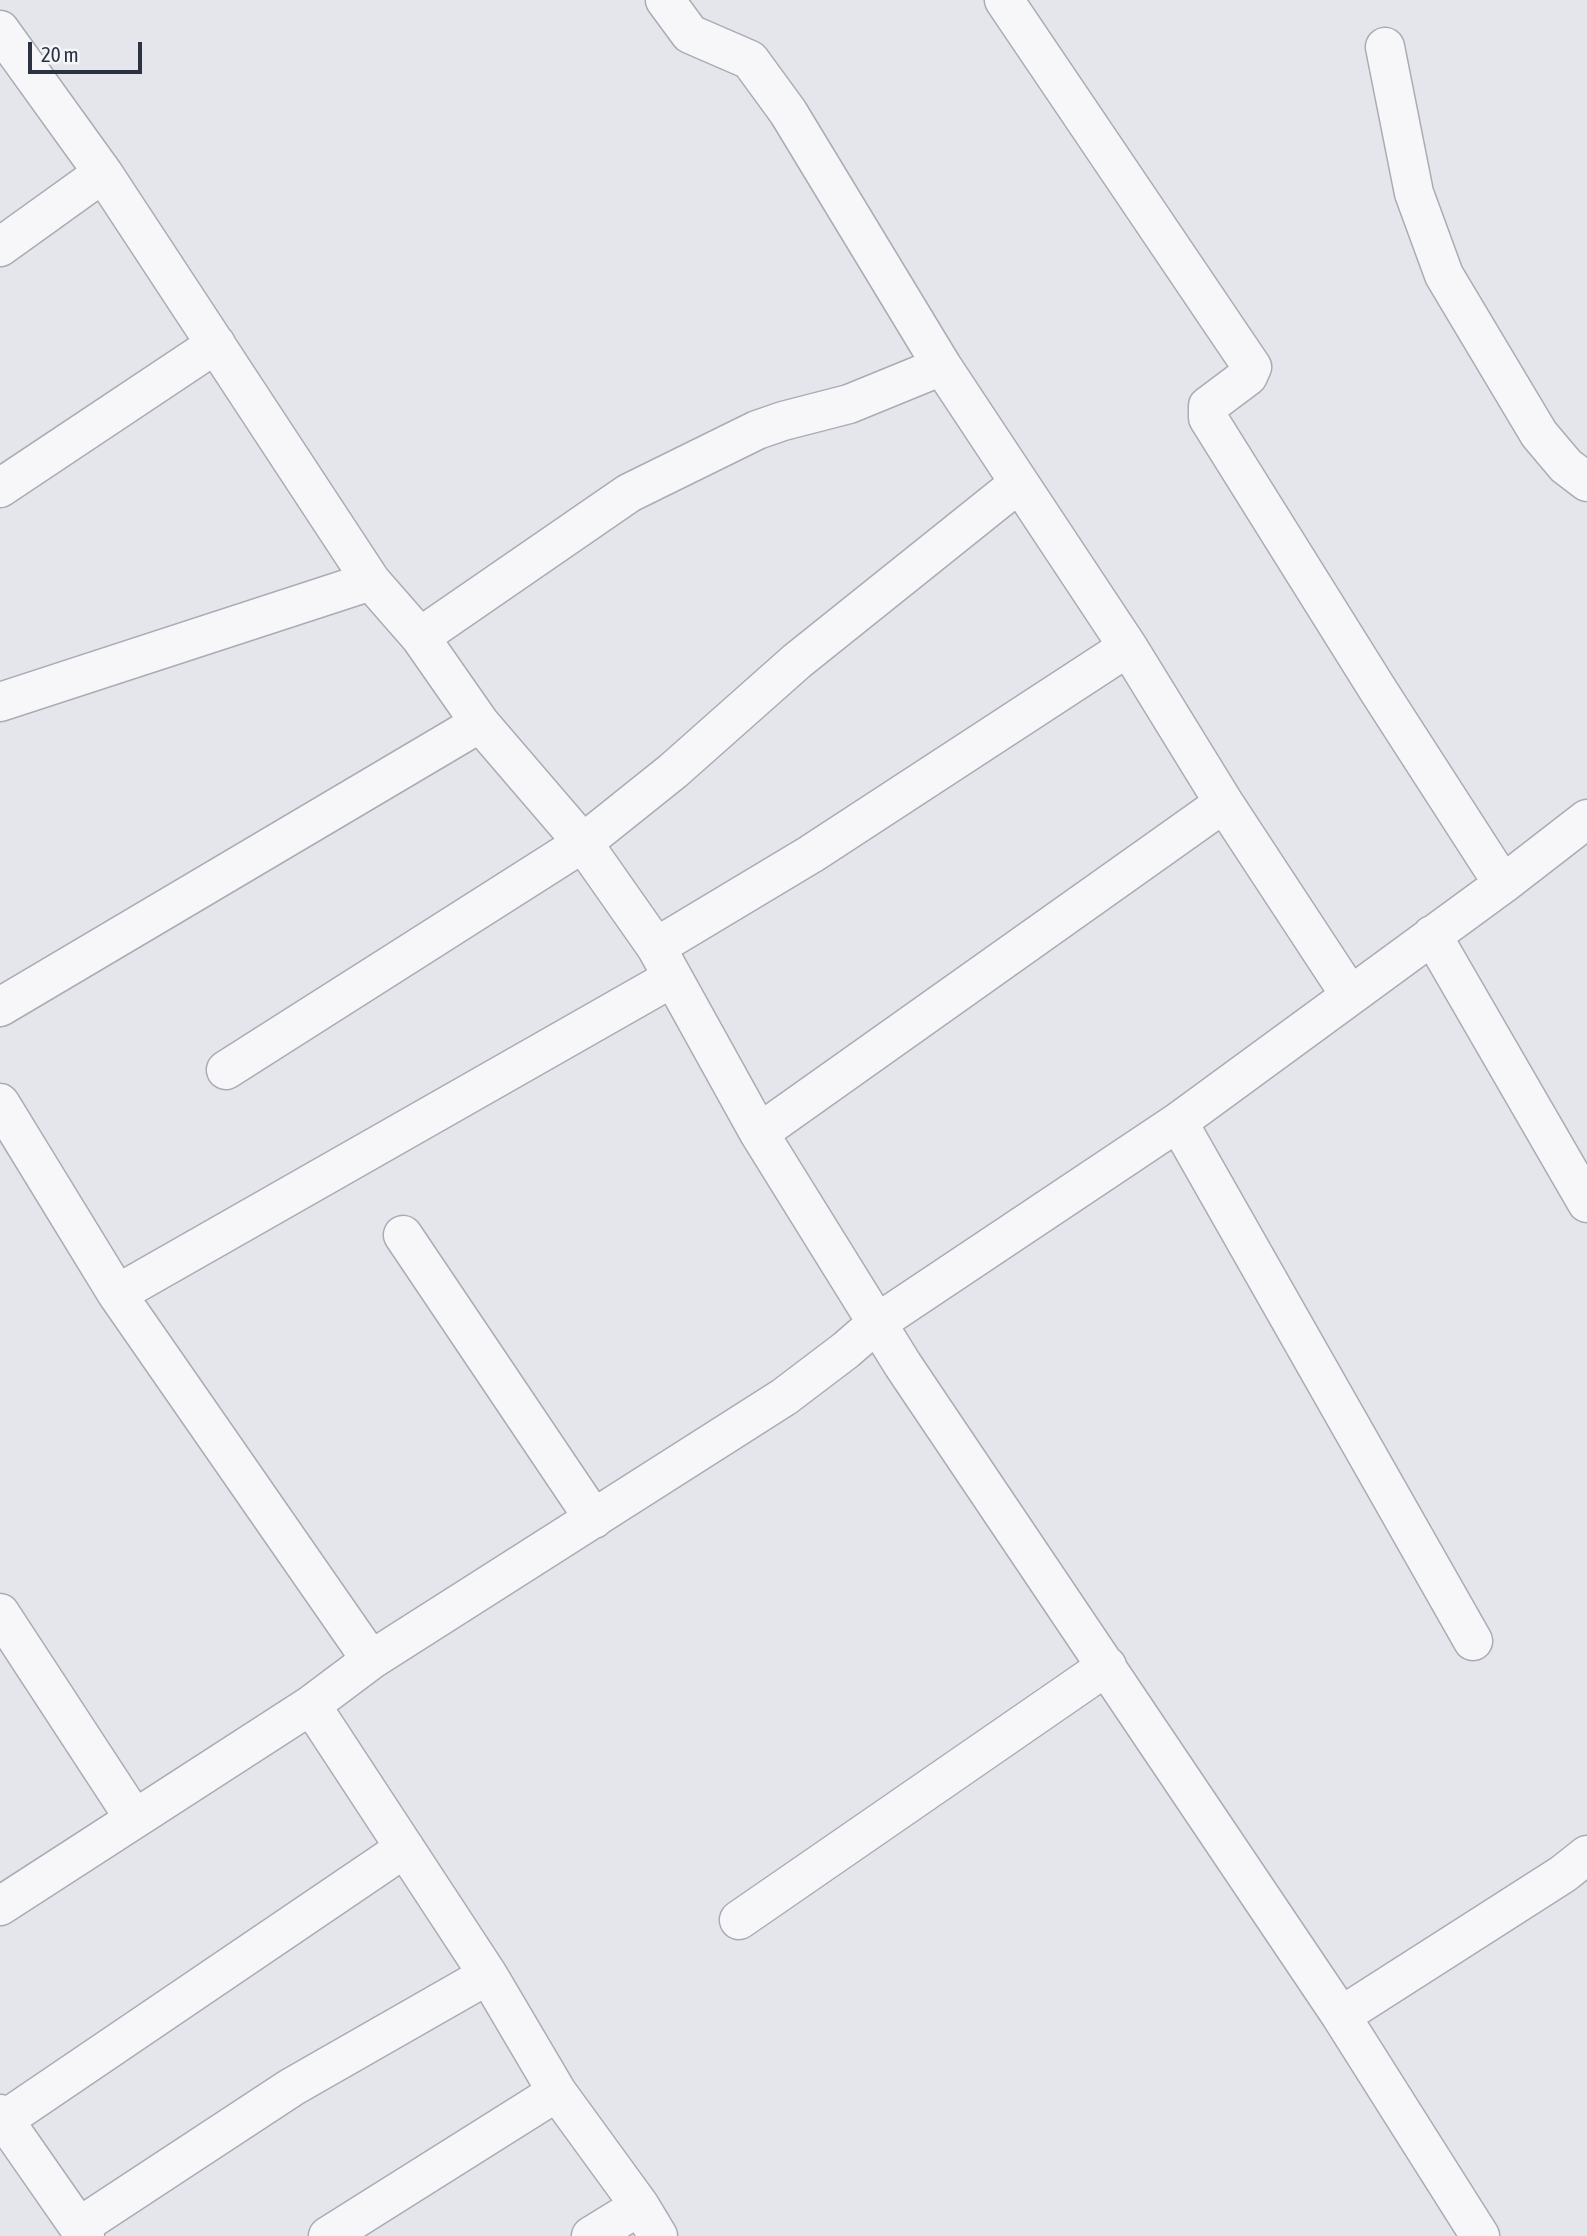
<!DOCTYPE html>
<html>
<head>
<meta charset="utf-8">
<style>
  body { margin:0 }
  #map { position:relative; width:1587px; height:2236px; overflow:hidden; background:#e4e6eb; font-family:"Asap Condensed",sans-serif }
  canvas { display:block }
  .scale { position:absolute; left:28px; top:42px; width:114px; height:32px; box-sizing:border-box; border:4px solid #2d3242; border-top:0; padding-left:9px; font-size:21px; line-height:24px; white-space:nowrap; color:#2d3242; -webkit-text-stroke:5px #f4f5f8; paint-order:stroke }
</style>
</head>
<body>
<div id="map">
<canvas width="1587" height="2236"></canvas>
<div class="scale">20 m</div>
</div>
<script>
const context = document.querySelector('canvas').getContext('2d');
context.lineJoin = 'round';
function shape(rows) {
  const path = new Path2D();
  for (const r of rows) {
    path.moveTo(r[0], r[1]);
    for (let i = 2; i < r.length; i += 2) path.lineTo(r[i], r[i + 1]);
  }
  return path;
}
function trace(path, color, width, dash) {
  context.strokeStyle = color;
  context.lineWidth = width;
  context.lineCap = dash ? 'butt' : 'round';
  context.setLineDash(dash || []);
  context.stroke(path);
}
const minor = shape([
  [665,0,690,34,750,60,788,112,942,366,1128,647,1224,803,1350,995],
  [1004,0,1252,367,1248,376,1208,406,1208,418,1378,690,1503,884],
  [0,30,103,173,371,581,420,637,480,723,583,843,656,947,759,1133,903,1365,1341,2016,1480,2236],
  [1385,47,1414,193,1444,275,1539,434,1566,466,1587,482],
  [0,247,103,173],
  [0,488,216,344],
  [420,637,629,493,757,430,783,421,849,404,942,366],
  [0,702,371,581],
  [1432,935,1587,1203],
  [656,947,811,854,1128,647],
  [0,1007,480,723],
  [226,1070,583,843,673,771,797,661,1018,484],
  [0,1103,117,1294,371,1660],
  [1178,1122,1473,1641],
  [759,1133,1224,803],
  [403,1235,594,1519],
  [117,1294,672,978],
  [0,1613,134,1818],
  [311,1705,488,1975,557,2092,640,2206,658,2236],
  [0,1906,311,1705,371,1660,784,1397,846,1350,877,1323,1178,1122,1503,884,1587,819],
  [739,1920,1107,1666],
  [1341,2016,1563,1874,1587,1855],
  [0,2114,85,2236],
  [4,2120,405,1848],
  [79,2227,292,2087,488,1975],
  [328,2236,557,2092],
  [591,2236,640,2206]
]);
trace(minor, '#a9acb5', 41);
trace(minor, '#f7f7f9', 38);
</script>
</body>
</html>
